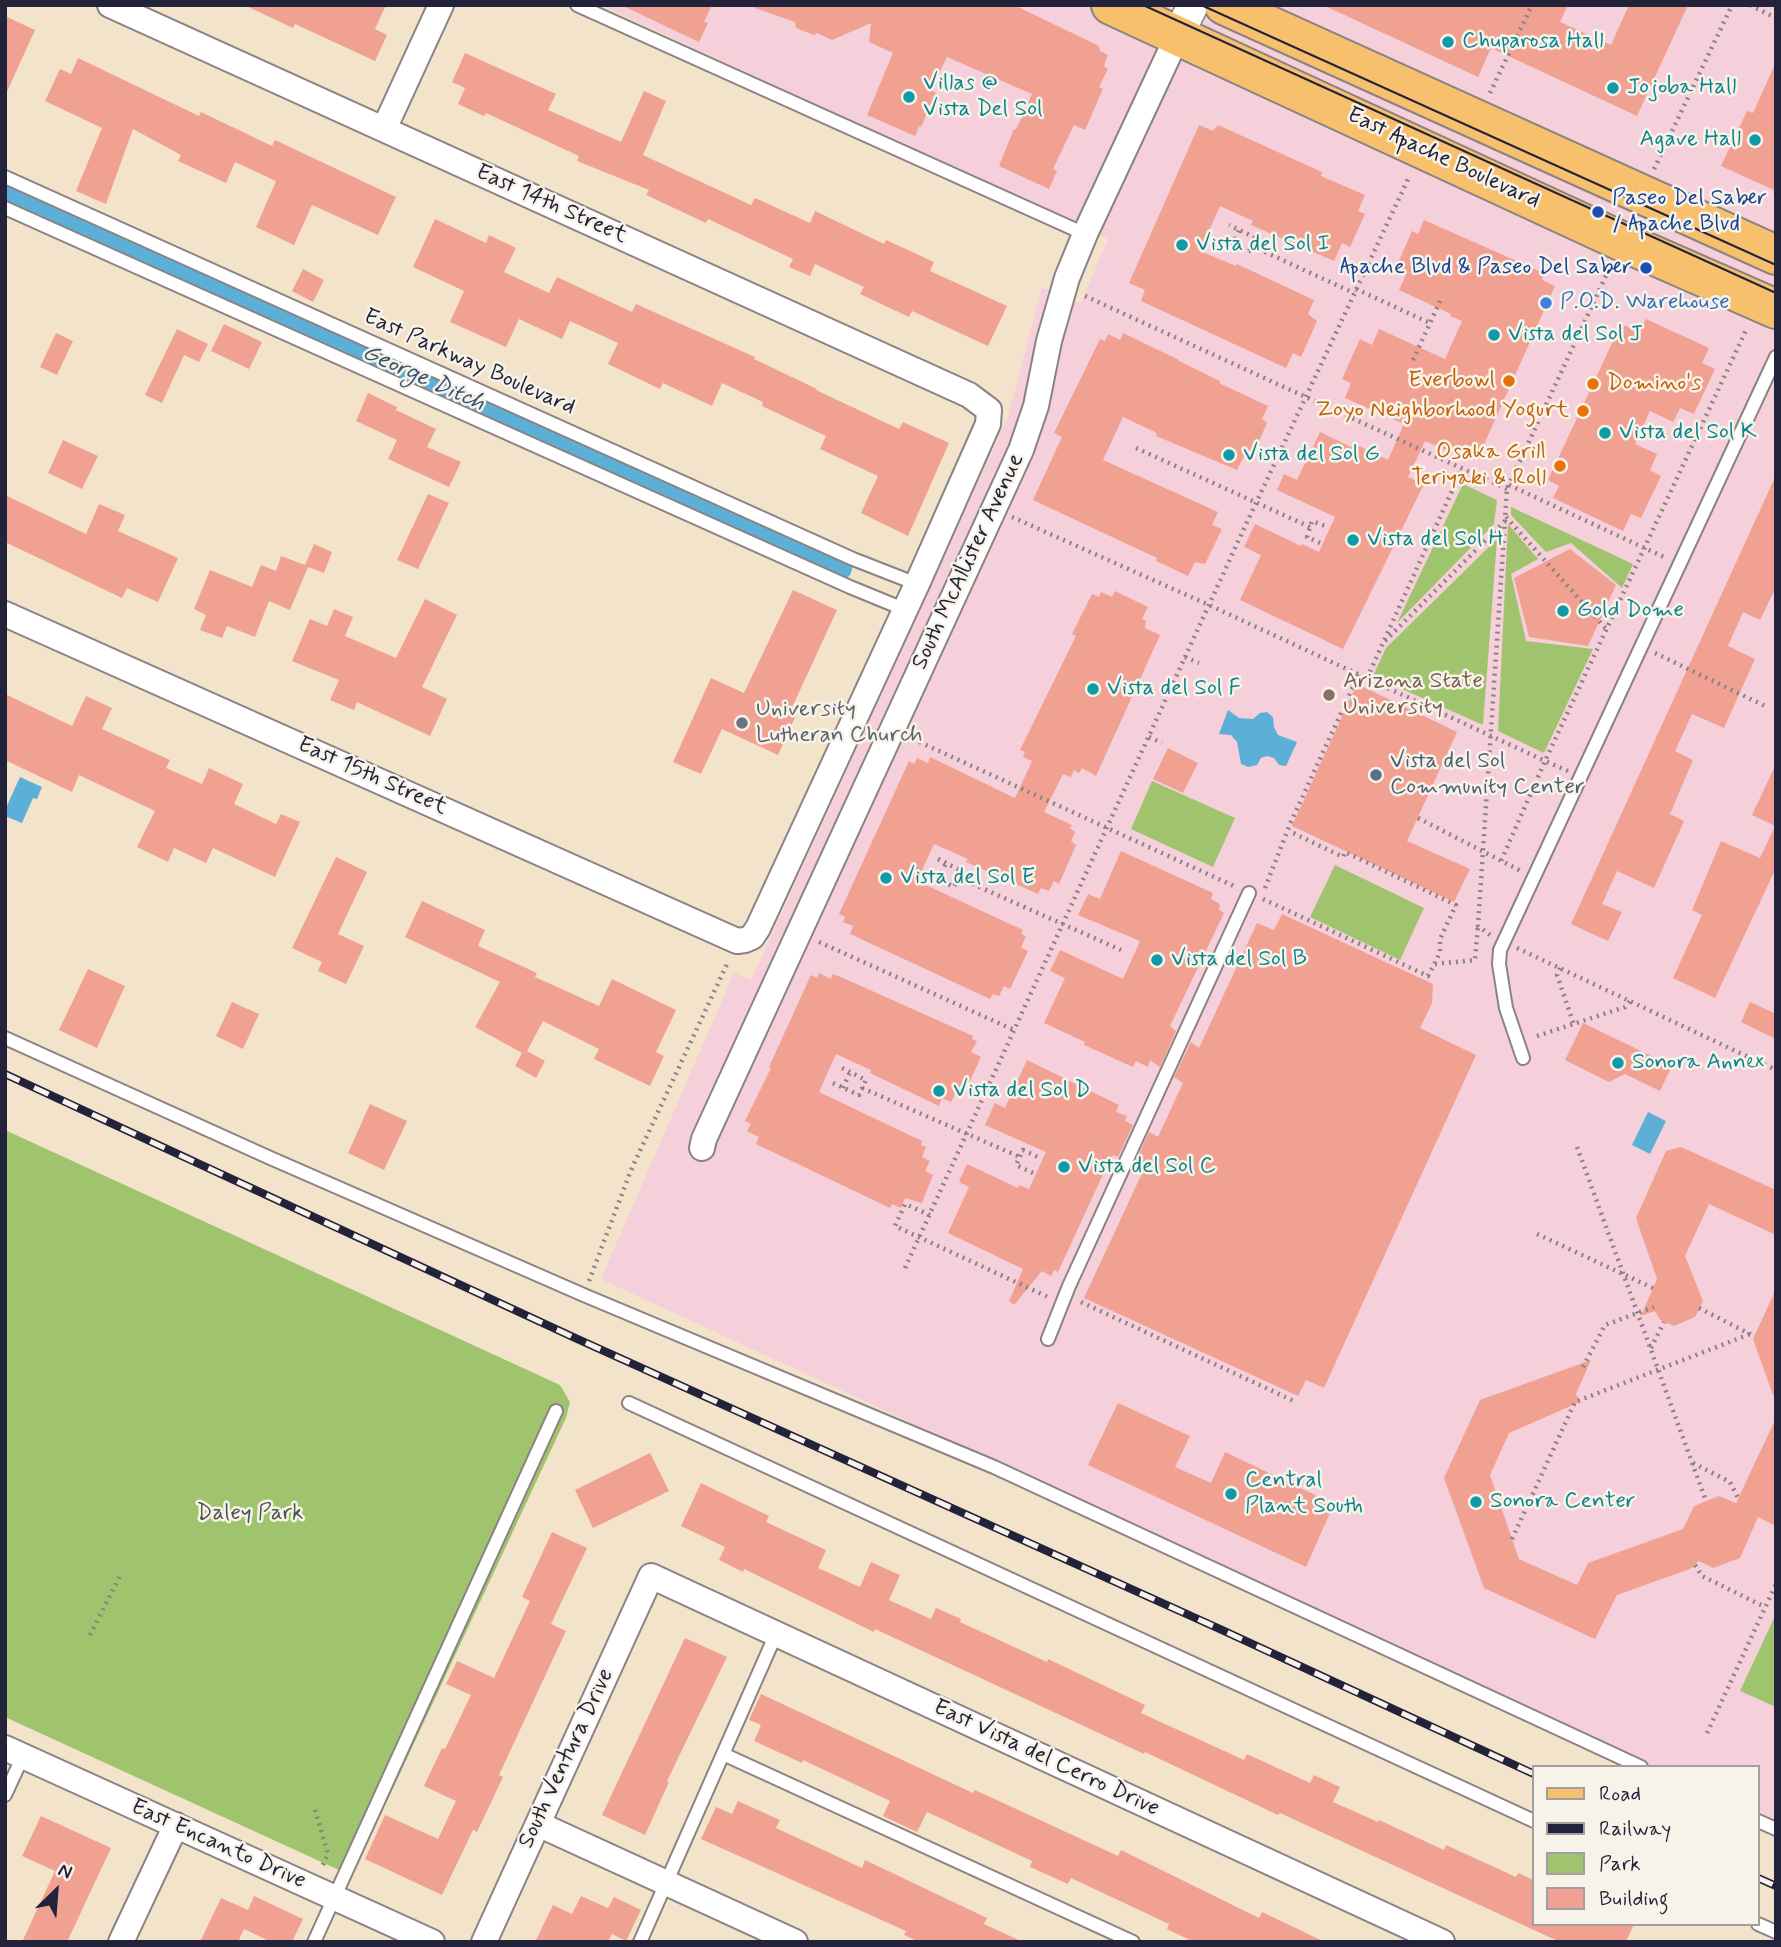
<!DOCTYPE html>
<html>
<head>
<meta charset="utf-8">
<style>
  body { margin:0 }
  #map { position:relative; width:1781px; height:1947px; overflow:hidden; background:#f3e3cb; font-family:Mynerve,sans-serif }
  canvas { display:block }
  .frame { position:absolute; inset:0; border:7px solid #22223b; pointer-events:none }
  .legend { position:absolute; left:1532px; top:1765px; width:228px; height:161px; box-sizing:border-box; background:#f7f3e8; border:2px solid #a29fa3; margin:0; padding:9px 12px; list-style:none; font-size:21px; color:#22223b }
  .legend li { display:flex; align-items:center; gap:14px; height:35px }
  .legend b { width:35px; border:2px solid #a29fa3 }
  .north { position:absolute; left:21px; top:1856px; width:70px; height:70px; -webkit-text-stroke:5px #f7f3e8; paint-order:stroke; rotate:25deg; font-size:19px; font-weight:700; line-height:28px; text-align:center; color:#22223b }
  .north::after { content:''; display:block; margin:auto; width:24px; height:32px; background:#22223b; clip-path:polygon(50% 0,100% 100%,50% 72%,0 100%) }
</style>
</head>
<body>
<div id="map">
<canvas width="1781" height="1947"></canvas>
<div class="frame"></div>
<ul class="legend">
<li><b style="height:9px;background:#f7c06c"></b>Road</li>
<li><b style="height:9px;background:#22223b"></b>Railway</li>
<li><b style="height:19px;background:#a0c46d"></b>Park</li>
<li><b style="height:19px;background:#f1a192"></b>Building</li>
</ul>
<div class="north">N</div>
</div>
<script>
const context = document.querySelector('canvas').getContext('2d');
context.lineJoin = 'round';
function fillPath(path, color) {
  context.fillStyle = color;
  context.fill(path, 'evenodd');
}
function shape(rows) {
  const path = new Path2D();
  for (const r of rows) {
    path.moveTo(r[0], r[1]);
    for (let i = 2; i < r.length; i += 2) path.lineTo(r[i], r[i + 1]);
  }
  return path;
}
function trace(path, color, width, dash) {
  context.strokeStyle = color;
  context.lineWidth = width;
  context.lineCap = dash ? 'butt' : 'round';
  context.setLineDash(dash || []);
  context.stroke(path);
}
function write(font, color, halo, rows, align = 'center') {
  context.font = font + ' Mynerve,sans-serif';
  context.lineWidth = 5;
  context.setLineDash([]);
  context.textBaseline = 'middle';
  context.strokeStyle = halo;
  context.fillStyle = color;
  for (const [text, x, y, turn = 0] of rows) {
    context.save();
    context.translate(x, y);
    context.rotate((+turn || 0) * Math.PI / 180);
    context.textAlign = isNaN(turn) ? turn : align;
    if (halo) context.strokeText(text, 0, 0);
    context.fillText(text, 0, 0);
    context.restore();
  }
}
fillPath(shape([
  [601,5,1776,5,1776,1823,1758,1815,1758,1767,1655,1767,601,1279,734,973,751,980,1008,417,1042,287,1081,303,1108,239]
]), '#f5cfda');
fillPath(shape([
  [1463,484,1497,500,1494,524,1397,623],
  [1511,507,1633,564,1622,588,1571,543,1546,552,1511,515],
  [1508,524,1538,559,1511,574,1526,641,1593,649,1544,753,1498,731],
  [1497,539,1483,725,1373,676,1386,648],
  [1152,781,1235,818,1213,867,1131,829],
  [1335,865,1424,908,1400,960,1310,917],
  [5,1130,560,1385,570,1402,566,1418,352,1876,5,1717],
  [1776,1614,1776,1707,1740,1691]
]), '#a0c46d');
fillPath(shape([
  [1228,710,1239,718,1253,719,1260,713,1267,712,1273,717,1274,727,1278,735,1297,742,1286,766,1279,765,1274,758,1267,756,1261,758,1257,765,1248,767,1241,764,1237,742,1231,735,1219,734],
  [20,777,42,787,37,799,33,798,22,823,5,816,5,810],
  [1648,1112,1666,1121,1650,1154,1632,1145]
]), '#5cb0d8');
trace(shape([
  [5,191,840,568]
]), '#5cb0d8', 24);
fillPath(shape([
  [244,5,386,5,375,29,387,35,375,61,295,24,293,28],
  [621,5,712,5,704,22,708,23,699,42],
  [755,5,1014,5,1099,46,1100,51,1108,55,1104,66,1108,69,1099,87,1103,89,1085,130,1074,125,1053,169,1057,171,1049,189,999,166,1014,129,1016,130,1032,94,947,57,931,90,936,93,921,127,919,126,915,136,867,115,893,53,869,42,871,23,832,40,817,33,814,35,796,28,795,22,755,8],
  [1323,5,1568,5,1560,22,1611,45,1629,5,1688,5,1637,116,1491,48,1478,77],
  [5,16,35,30,5,96],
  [465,53,556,94,548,110,621,142,644,91,666,101,643,155,751,205,755,198,810,223,815,211,884,244,886,240,934,262,930,271,1007,306,988,346,912,311,909,317,860,294,864,287,815,264,810,276,789,267,793,259,708,219,706,223,646,195,649,190,577,161,579,156,486,113,484,116,458,104,465,88,452,82],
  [78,58,199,116,201,112,272,146,275,140,396,197,378,235,312,205,294,245,256,227,276,181,235,162,226,183,178,161,181,155,133,129,106,204,76,191,102,128,45,101,60,69,71,74],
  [1776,62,1776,191,1721,166,1747,111,1753,113],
  [1199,125,1213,131,1218,125,1322,172,1321,176,1365,195,1358,211,1365,214,1350,247,1342,243,1334,261,1251,225,1253,221,1220,206,1200,251,1236,266,1237,264,1314,300,1308,314,1317,321,1301,357,1293,353,1286,368,1141,301,1145,290,1129,283],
  [435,219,486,243,489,235,516,248,504,272,549,293,557,277,632,312,636,304,755,357,754,359,817,389,816,390,899,429,903,422,949,443,908,536,861,513,878,476,820,449,826,436,762,406,763,402,722,383,712,406,663,383,660,389,608,364,618,343,570,321,562,339,519,319,506,347,450,322,464,291,413,267],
  [1424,220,1544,273,1542,280,1555,286,1481,451,1465,444,1459,456,1425,441,1408,477,1424,484,1343,649,1240,600,1261,555,1244,547,1255,524,1301,546,1302,544,1319,552,1335,517,1277,490,1284,474,1297,480,1320,432,1351,447,1353,443,1388,460,1404,424,1345,398,1351,383,1342,379,1360,339,1372,345,1379,329,1445,359,1462,321,1450,316,1451,314,1399,290,1406,275,1395,270,1412,231,1418,234],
  [303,269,324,280,313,302,292,291],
  [1646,319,1709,348,1702,363,1715,369,1694,414,1680,408,1673,422,1650,411,1635,444,1657,454,1650,470,1661,476,1641,518,1631,514,1623,531,1553,498,1559,486,1548,480,1621,324,1631,328,1633,323,1642,327],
  [224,324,262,342,249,369,211,351],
  [177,329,208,344,199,362,184,355,162,403,145,395],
  [56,333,73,341,57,375,40,367],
  [1123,333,1179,360,1179,361,1220,381,1219,383,1268,406,1262,419,1267,423,1251,459,1244,456,1237,470,1156,436,1157,433,1123,417,1103,460,1218,512,1212,525,1222,529,1205,564,1195,562,1188,576,1156,561,1157,558,1033,500,1062,437,1054,433,1100,339,1105,341,1108,334,1120,340],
  [368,393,397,407,396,410,436,429,427,447,461,462,449,487,388,459,397,440,356,421],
  [63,440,98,456,82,489,48,473],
  [1776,475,1776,587,1760,620,1743,612,1728,646,1755,659,1724,728,1692,714,1675,751,1693,760,1670,814,1684,821,1654,888,1617,871,1602,904,1622,912,1608,941,1571,924],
  [428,494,449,503,418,569,397,560],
  [5,495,86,534,99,504,125,515,118,531,178,558,158,602,127,588,122,598,5,542],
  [314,544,332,552,324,573,308,567,290,610,269,601,255,637,227,626,222,638,200,630,206,615,194,609,210,570,252,587,261,565,276,571,281,556,305,565],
  [1570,549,1616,585,1588,646,1529,637,1514,578],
  [793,590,837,610,789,714,795,717,778,755,722,729,701,774,673,762,711,678,744,693],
  [1115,591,1148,607,1142,619,1146,621,1145,628,1160,635,1096,776,1082,768,1079,773,1074,770,1071,777,1063,774,1044,812,1072,825,1070,828,1075,832,1071,841,1076,845,1059,884,1054,881,1049,891,1041,888,1038,894,966,862,968,859,934,844,917,881,1023,930,1021,934,1026,936,1021,948,1028,951,1010,989,1004,986,999,996,993,994,990,999,850,934,853,926,843,922,845,917,839,914,909,761,914,764,917,758,928,763,930,757,1015,798,1032,761,1023,757,1025,752,1020,750,1076,636,1072,634,1092,594,1099,597,1101,592,1112,597],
  [425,599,457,615,422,687,447,699,430,736,357,702,354,710,330,700,339,680,292,661,310,619,327,626,334,609,353,617,345,636,396,658],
  [1357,684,1457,732,1407,841,1470,869,1454,902,1292,826],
  [5,694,72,726,86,696,112,708,102,729,170,760,166,768,202,784,209,768,243,784,234,804,276,824,281,814,300,822,275,877,213,848,206,863,174,848,168,862,137,847,155,811,79,775,72,792,5,760],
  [1168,748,1198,763,1183,793,1153,779],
  [1776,764,1776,868,1715,998,1673,978,1702,915,1692,910,1721,841,1760,858,1775,826,1752,815],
  [1121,851,1213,893,1211,899,1220,904,1219,910,1224,913,1170,1026,1176,1031,1160,1067,1150,1060,1148,1067,1136,1061,1133,1067,1084,1045,1085,1042,1044,1023,1065,978,1050,971,1060,950,1123,979,1140,941,1078,915,1088,894,1100,899],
  [336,857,367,872,338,934,364,946,346,984,318,971,322,962,292,948],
  [422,901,485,930,478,946,537,973,535,977,599,1006,612,979,676,1010,656,1052,664,1056,650,1086,594,1059,599,1049,543,1021,527,1051,545,1061,536,1078,515,1066,522,1053,475,1027,500,982,405,937],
  [1282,914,1433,984,1432,1003,1420,1028,1476,1055,1324,1388,1306,1380,1298,1396,1084,1298,1144,1169,1134,1165,1149,1132,1158,1137,1183,1083,1174,1077,1191,1042,1199,1048,1257,923,1274,930],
  [88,969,125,986,97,1048,59,1030],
  [819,973,831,979,833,974,843,978,973,1036,972,1039,977,1041,971,1052,981,1057,963,1096,956,1092,951,1102,942,1098,939,1106,870,1073,871,1070,836,1054,819,1092,922,1141,921,1145,926,1147,922,1157,930,1161,925,1171,933,1175,922,1203,905,1198,901,1208,892,1204,890,1208,756,1144,759,1137,747,1131,751,1124,745,1121,771,1068,769,1067,811,975,817,978],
  [232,1002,259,1014,243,1049,216,1036],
  [1750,1002,1776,1014,1776,1039,1741,1022],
  [1583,1023,1672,1066,1660,1091,1625,1074,1609,1082,1565,1060],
  [1027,1060,1119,1105,1116,1112,1127,1116,1125,1121,1133,1125,1118,1157,1114,1155,1111,1157,1058,1272,1054,1270,1051,1276,1042,1271,1014,1305,1009,1301,1023,1269,948,1233,969,1187,959,1182,967,1164,1018,1188,1019,1185,1029,1189,1046,1152,985,1125,995,1103,1005,1108],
  [370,1104,407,1121,384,1170,348,1153],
  [1681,1147,1776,1190,1776,1235,1709,1204,1685,1256,1703,1301,1695,1317,1674,1326,1660,1320,1655,1311,1641,1316,1657,1279,1636,1218,1666,1151],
  [1776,1289,1776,1395,1773,1395,1753,1339],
  [1591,1360,1576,1394,1580,1402,1509,1433,1490,1475,1519,1559,1577,1585,1588,1563,1683,1529,1694,1506,1719,1496,1736,1503,1776,1418,1776,1526,1758,1517,1740,1558,1713,1568,1699,1561,1690,1569,1617,1595,1595,1639,1484,1588,1444,1478,1480,1400],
  [1118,1403,1190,1436,1175,1467,1211,1483,1225,1452,1334,1504,1306,1567,1088,1465],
  [650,1453,669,1491,593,1528,575,1490],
  [701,1483,769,1516,766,1522,826,1550,818,1568,860,1587,871,1562,900,1575,889,1600,931,1619,936,1608,961,1619,960,1622,1047,1662,1048,1659,1145,1705,1141,1713,1244,1760,1247,1754,1310,1783,1314,1775,1340,1787,1333,1802,1378,1822,1379,1820,1444,1850,1446,1845,1516,1877,1518,1873,1534,1880,1534,1924,1634,1924,1626,1942,1560,1942,1280,1813,1278,1815,1145,1752,1144,1754,875,1629,874,1632,744,1569,743,1572,719,1560,725,1547,681,1526],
  [552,1532,587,1548,551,1624,566,1631,499,1775,503,1777,477,1832,473,1830,442,1895,365,1859,385,1815,438,1839,456,1801,424,1786,442,1748,445,1749,471,1695,446,1684,457,1661,494,1678,530,1601,522,1597],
  [685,1638,727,1657,667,1781,669,1782,645,1835,602,1815],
  [761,1694,973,1793,975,1790,1118,1856,1121,1850,1259,1918,1262,1912,1325,1942,1194,1942,1167,1929,1169,1924,1071,1878,1068,1884,1030,1867,1032,1861,927,1812,917,1832,883,1816,890,1801,803,1760,802,1763,754,1741,761,1725,749,1720],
  [738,1801,780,1820,776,1828,862,1868,865,1860,987,1918,984,1924,1023,1942,919,1942,904,1935,906,1931,701,1839,716,1807,732,1814],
  [41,1816,111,1848,67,1942,22,1942,55,1871,22,1856],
  [254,1896,303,1919,292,1942,271,1942,244,1929,238,1942,200,1942,221,1898,248,1910],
  [581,1896,608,1908,614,1897,641,1910,626,1941,612,1934,608,1942,535,1942,553,1905,572,1914]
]), '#f1a192');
const service = shape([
  [577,5,1085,234],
  [5,177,853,559,917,584],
  [5,208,850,587,906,610],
  [5,1038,268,1157,586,1296,994,1467,1641,1767],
  [1523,1058,1506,1008,1499,964,1500,950,1776,357],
  [1048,1339,1069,1286,1249,893],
  [629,1403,1534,1821],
  [723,1754,1133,1942],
  [5,1795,23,1756],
  [1758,1821,1776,1829],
  [1758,1924,1776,1932],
  [314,1942,556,1411],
  [640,1942,776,1634]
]);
const minor = shape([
  [384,129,441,5],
  [5,614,737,941,745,940,752,937,758,928,917,584,988,424,989,410,969,395,110,5],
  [702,1148,704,1139,1021,450,1036,406,1049,341,1067,278,1085,234,1178,35],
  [5,1748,432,1942],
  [538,1824,795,1942],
  [121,1942,176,1825],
  [484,1942,651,1576,1442,1942]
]);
const tertiary = shape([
  [1178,35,1193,5]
]);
const primary = shape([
  [1111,5,1621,241,1776,309],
  [1224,5,1776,255]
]);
trace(service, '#8a8283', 16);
trace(minor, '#8a8283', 28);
trace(tertiary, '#8a8283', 33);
trace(primary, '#8a8283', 42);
trace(shape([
  [1750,5,1776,18],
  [1490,93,1532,5],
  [1654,169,1732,5],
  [1223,241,1246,251,1249,251,1252,246,1254,237,1229,225],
  [1232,245,1239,230],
  [1252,246,1354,293],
  [1356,289,1430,323],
  [1085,296,1507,489],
  [1413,360,1442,297],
  [1136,448,1310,527],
  [1509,485,1664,557],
  [1012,517,1209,605,1545,761,1501,861],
  [1506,517,1607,630],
  [1320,543,1307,537,1312,521,1328,527],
  [1385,641,1505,521],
  [1655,653,1767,707],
  [1185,657,1199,663],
  [1367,678,1462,469],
  [1149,737,1162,743],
  [913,739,1236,887],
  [1568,771,1545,761,1747,328],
  [1418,818,1521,871],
  [938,859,962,871,959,878,1121,950],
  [930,875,954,887,959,878],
  [938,879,946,863],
  [1265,888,1290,824,1359,674],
  [1263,899,1428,976,1440,953,1440,939,1456,905,1345,852,1343,857,1289,831],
  [1490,935,1478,926,1507,489,1610,267],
  [819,942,1014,1030],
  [1517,948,1776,1070],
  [1435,964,1475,960,1478,926],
  [1560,968,1557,975,1574,1025],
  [1537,1036,1625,1007,1630,1001],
  [833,1083,859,1095,866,1080,840,1067],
  [843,1088,850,1072],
  [862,1088,1020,1157],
  [1577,1147,1706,1501],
  [1033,1173,1016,1165,1023,1150,1040,1158],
  [930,1215,905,1204,895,1226,1048,1297],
  [1537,1234,1653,1288],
  [905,1268,1241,535,1410,175],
  [589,1281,631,1170,728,962],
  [1081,1302,1296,1402],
  [1699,1308,1754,1336],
  [1651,1348,1664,1322],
  [1583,1367,1605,1325,1654,1307],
  [1693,1463,1730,1482,1738,1498],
  [1512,1539,1575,1402,1750,1334],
  [1695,1565,1702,1576,1765,1607],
  [90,1635,121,1574],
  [1707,1733,1776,1584],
  [315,1810,328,1854,322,1867]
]), '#8a8283', 4.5, [2, 5]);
trace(service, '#fff', 12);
trace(minor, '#fff', 24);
trace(tertiary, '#fff', 30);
trace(primary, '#f7c06c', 38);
trace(shape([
  [1143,5,1776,293],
  [1201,5,1776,265]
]), '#22223b', 2);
const rail = shape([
  [5,1074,573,1337,1222,1630,1534,1774],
  [1758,1878,1776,1886]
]);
trace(rail, '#22223b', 8);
trace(rail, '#f7f3e8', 5, [16]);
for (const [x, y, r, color] of [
  [1448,42,7,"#0f9aa8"],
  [1613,88,7,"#0f9aa8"],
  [909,97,7,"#0f9aa8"],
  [1755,140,7,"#0f9aa8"],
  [1598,212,7,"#1a4fb4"],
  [1182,245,7,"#0f9aa8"],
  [1646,268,7,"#1a4fb4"],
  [1546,303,7,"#3f7fe0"],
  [1494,335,7,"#0f9aa8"],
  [1509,381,7,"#e8710a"],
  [1593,384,7,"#e8710a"],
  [1583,411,7,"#e8710a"],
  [1605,433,7,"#0f9aa8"],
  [1229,455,7,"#0f9aa8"],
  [1560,466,7,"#e8710a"],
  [1353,540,7,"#0f9aa8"],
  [1563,611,7,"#0f9aa8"],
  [1093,689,7,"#0f9aa8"],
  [1329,695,7,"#8d6e63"],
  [742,723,7,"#6b7280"],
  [1376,775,7,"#5c6f8a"],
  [886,878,7,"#0f9aa8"],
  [1157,960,7,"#0f9aa8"],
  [1618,1063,7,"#0f9aa8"],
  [939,1091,7,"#0f9aa8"],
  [1064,1167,7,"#0f9aa8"],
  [1231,1494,7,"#0f9aa8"],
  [1476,1502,7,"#0f9aa8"]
]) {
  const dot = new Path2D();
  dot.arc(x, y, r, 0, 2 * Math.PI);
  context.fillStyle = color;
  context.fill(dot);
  trace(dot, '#f7f3e8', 2.5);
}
write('23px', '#0d838f', '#f7f3e8', [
  ["Chuparosa Hall",1462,42],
  ["Villas @",923,84],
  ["Vista Del Sol",923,110],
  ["Jojoba Hall",1627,88],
  ["Agave Hall",1741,140,"right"],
  ["Vista del Sol I",1196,245],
  ["Vista del Sol J",1508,335],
  ["Vista del Sol K",1619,433],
  ["Vista del Sol G",1243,455],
  ["Vista del Sol H",1367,540],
  ["Gold Dome",1577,611],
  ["Vista del Sol F",1107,689],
  ["Vista del Sol E",900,878],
  ["Vista del Sol B",1171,960],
  ["Sonora Annex",1632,1063],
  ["Vista del Sol D",953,1091],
  ["Vista del Sol C",1078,1167],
  ["Central",1245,1481],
  ["Plant South",1245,1507],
  ["Sonora Center",1490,1502]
], 'left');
write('23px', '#22223b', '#f7f3e8', [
  ["East Apache Boulevard",1443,159,25],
  ["East 14th Street",551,205,24],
  ["East Parkway Boulevard",469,363,24],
  ["South McAllister Avenue",969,562,-65],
  ["East 15th Street",372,777,24],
  ["South Ventura Drive",567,1759,-65],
  ["East Vista del Cerro Drive",1046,1759,25],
  ["East Encanto Drive",218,1845,24]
]);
write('23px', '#164399', '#f7f3e8', [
  ["Paseo Del Saber",1612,199],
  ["/ Apache Blvd",1612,225],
  ["Apache Blvd & Paseo Del Saber",1632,268,"right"]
], 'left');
write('23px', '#366cbe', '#f7f3e8', [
  ["P.O.D. Warehouse",1560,303]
], 'left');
write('23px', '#c56008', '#f7f3e8', [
  ["Everbowl",1495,381],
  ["Domino's",1607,384,"left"],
  ["Zoyo Neighborhood Yogurt",1569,411],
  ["Osaka Grill",1546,453],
  ["Teriyaki & Roll",1546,479]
], 'right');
write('23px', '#785e54', '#f7f3e8', [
  ["Arizona State",1343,682],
  ["University",1343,708]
], 'left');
write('23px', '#5b616d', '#f7f3e8', [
  ["University",756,710],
  ["Lutheran Church",756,736]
], 'left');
write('23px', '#4e5e75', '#f7f3e8', [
  ["Vista del Sol",1390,762],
  ["Community Center",1390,788]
], 'left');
write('23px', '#48534a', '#f7f3e8', [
  ["Daley Park",250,1514]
]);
write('italic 24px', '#365472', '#f7f3e8', [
  ["George Ditch",423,379,24]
]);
</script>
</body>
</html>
